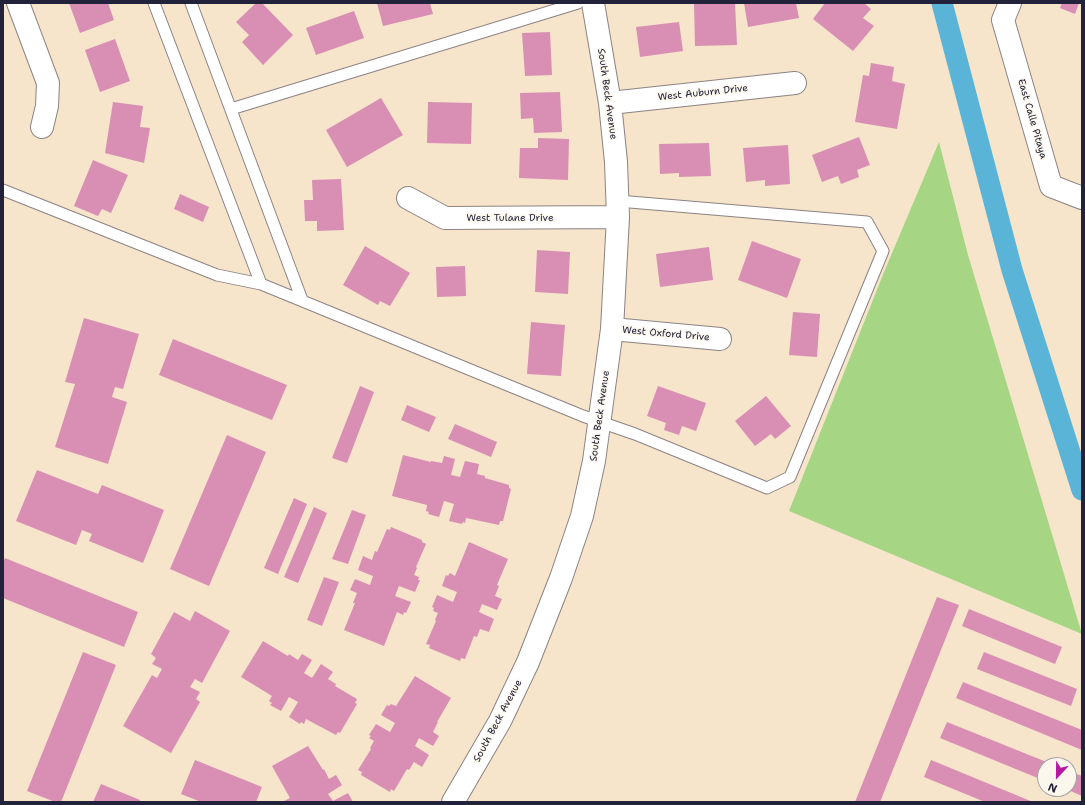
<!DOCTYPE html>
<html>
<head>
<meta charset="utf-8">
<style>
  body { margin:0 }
  #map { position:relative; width:1085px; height:805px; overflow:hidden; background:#f6e4cb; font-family:"Shantell Sans",sans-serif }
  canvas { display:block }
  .frame { position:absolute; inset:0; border:4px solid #22223b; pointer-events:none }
  .north { position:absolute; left:1037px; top:757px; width:40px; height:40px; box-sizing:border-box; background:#fbf7ec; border:1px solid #a4a2a5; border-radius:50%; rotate:202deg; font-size:11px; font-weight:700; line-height:16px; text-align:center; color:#22223b }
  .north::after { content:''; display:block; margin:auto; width:14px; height:18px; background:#b5179e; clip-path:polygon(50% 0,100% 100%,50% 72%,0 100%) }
</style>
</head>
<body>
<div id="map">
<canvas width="1085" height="805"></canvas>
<div class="frame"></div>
<div class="north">N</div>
</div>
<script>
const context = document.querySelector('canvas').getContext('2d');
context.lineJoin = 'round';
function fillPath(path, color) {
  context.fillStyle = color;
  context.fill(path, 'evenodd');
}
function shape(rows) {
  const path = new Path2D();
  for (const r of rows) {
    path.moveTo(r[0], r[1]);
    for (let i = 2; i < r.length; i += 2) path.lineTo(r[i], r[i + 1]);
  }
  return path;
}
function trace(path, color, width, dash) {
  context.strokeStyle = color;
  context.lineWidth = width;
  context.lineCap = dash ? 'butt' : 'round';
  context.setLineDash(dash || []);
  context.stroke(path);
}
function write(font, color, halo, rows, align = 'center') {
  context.font = font + ' "Shantell Sans",sans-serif';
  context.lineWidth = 3;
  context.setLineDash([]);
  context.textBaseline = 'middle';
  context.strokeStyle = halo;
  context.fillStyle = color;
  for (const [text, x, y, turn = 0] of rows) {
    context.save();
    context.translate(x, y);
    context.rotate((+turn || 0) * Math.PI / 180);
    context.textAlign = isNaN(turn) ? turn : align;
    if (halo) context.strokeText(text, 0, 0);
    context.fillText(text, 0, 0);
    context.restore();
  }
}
fillPath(shape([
  [939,142,968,255,1082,634,789,511,884,272]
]), '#a6d684');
trace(shape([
  [942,3,1012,270,1082,490]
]), '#59b4d7', 21);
fillPath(shape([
  [69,3,108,3,114,20,80,33],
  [256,3,262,3,293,35,263,65,242,42,249,35,236,22],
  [377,3,430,3,433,14,383,26],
  [735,3,737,45,695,46,694,4],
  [744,3,796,3,799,18,748,27],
  [825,3,864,3,871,9,863,18,874,26,853,51,813,19],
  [1062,3,1079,3,1075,14,1060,8],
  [354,11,364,38,316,55,306,28],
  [679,22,683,51,640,57,636,27],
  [550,32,552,75,525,76,522,33],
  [115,39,130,81,100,92,85,50],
  [871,63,894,67,892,81,905,84,897,129,855,122,863,75,869,76],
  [560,92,562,132,534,133,533,118,521,119,520,93],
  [381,98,403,135,347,167,326,130],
  [113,102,143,106,140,127,150,128,144,163,105,153],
  [428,102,472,103,471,144,427,143],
  [859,137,870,165,857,170,859,177,841,184,838,176,822,182,812,155],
  [538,138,569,139,568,180,519,178,520,148,538,148],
  [709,143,711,176,679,177,679,173,660,174,659,144],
  [788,145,790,184,765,186,765,180,746,182,743,148],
  [93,160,128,175,111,213,102,209,98,216,74,206],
  [341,179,344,230,317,231,317,221,305,221,304,200,313,200,312,180],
  [180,194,209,207,203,222,174,209],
  [752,241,801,259,787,298,738,280],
  [365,246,410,273,390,306,380,301,378,305,343,285],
  [709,247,713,280,660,287,656,254],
  [537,250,570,252,568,294,535,292],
  [465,266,466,296,437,297,436,267],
  [793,312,820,314,817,357,789,355],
  [84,318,139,334,123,389,115,387,112,397,127,402,108,464,55,447,75,384,65,382],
  [531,322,565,325,561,376,527,374],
  [173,339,287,385,272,420,159,375],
  [360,386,374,392,347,463,332,458],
  [658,386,706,403,696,431,682,426,679,435,664,430,666,423,647,416],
  [766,396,791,426,775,439,771,434,755,446,735,421],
  [407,405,436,417,429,432,401,420],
  [455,424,497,442,491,457,448,439],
  [227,435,266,452,209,586,170,569],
  [403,455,431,462,431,461,442,463,444,456,455,459,451,475,460,477,465,461,479,464,477,474,485,476,485,478,509,485,509,488,511,489,503,521,500,521,499,525,466,518,465,523,463,522,462,524,449,521,454,504,444,501,439,517,428,514,429,512,426,511,427,505,392,496],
  [37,470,98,494,102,485,164,510,143,563,89,541,92,534,82,530,76,545,16,521],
  [294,498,307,504,278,574,264,568],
  [314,507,327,513,298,583,284,577],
  [352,510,366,515,348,564,332,559],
  [391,527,422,540,422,542,426,544,416,567,417,568,414,575,419,577,418,580,420,580,415,592,399,586,395,596,411,602,406,613,404,612,403,615,397,612,384,646,344,630,355,603,353,603,357,593,350,590,355,579,370,585,373,576,358,570,363,556,372,560,375,551,377,552,387,529,390,530],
  [469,542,508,559,497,585,499,586,495,596,502,599,497,610,482,604,479,612,494,619,489,632,480,629,477,637,474,636,465,659,461,658,460,661,429,648,430,645,426,644,436,621,435,620,438,613,433,611,434,608,432,607,437,595,453,602,457,592,442,586,446,575,448,576,450,573,455,576],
  [5,558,138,612,124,647,3,598,3,563],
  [324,577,339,582,322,626,307,620],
  [937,597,959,605,880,802,855,802],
  [969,609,1062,647,1055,664,962,626],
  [195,611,230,631,202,683,195,679,190,687,200,692,196,699,200,702,171,753,123,726,152,675,157,678,162,669,152,664,156,658,151,654,174,612,190,621],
  [263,641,288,656,289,654,298,660,302,654,312,660,304,673,312,678,321,664,333,672,328,679,336,684,335,686,357,699,355,703,357,704,340,733,338,732,336,735,306,719,304,724,301,722,300,724,289,717,298,702,289,697,281,711,270,705,272,703,269,701,272,696,241,677],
  [83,652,116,665,61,802,55,802,27,791],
  [984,652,1077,689,1071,706,977,669],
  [415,676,451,698,437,722,438,722,433,732,439,736,433,746,419,738,415,746,429,755,422,767,414,762,409,770,407,769,394,791,391,789,390,792,361,775,362,772,358,770,371,749,370,748,374,741,369,738,371,736,369,735,376,724,390,732,395,723,381,715,387,705,389,706,391,704,396,706],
  [963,682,1082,730,1082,750,956,698],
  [947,722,1054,765,1045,765,1045,781,940,738],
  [308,746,323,770,324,769,329,779,336,775,342,785,328,794,333,801,348,793,353,802,285,802,284,801,290,798,272,766],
  [195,760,262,787,256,802,201,802,181,794],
  [931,760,1033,802,985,802,924,777],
  [1069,771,1082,776,1082,796,1066,789,1069,789],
  [101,784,140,800,140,802,93,802]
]), '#d98fb4');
const lane = shape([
  [154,3,261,284],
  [191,3,302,300],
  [231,109,578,3],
  [3,190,217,275,261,284,583,416,635,434,767,488,790,477,883,251,867,222,618,201]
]);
const street = shape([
  [18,3,48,83,47,106,42,127],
  [1010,3,1003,20,1051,186,1082,198],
  [610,103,795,83],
  [408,198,445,218,618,217],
  [612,329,720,339],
  [453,802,500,721,528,662,561,578,582,516,594,461,612,329,618,217,616,162,610,103,593,3]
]);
trace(lane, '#8c8383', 13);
trace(street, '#8c8383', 24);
trace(lane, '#fff', 11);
trace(street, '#fff', 22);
write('10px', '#22223b', '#fbf7ec', [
  ["West Auburn Drive",703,93,-6],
  ["South Beck Avenue",607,94,82],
  ["East Calle Pitaya",1032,119,74],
  ["West Tulane Drive",510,218],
  ["West Oxford Drive",666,334,5],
  ["South Beck Avenue",600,416,-82],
  ["South Beck Avenue",498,721,-62]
]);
</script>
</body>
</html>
